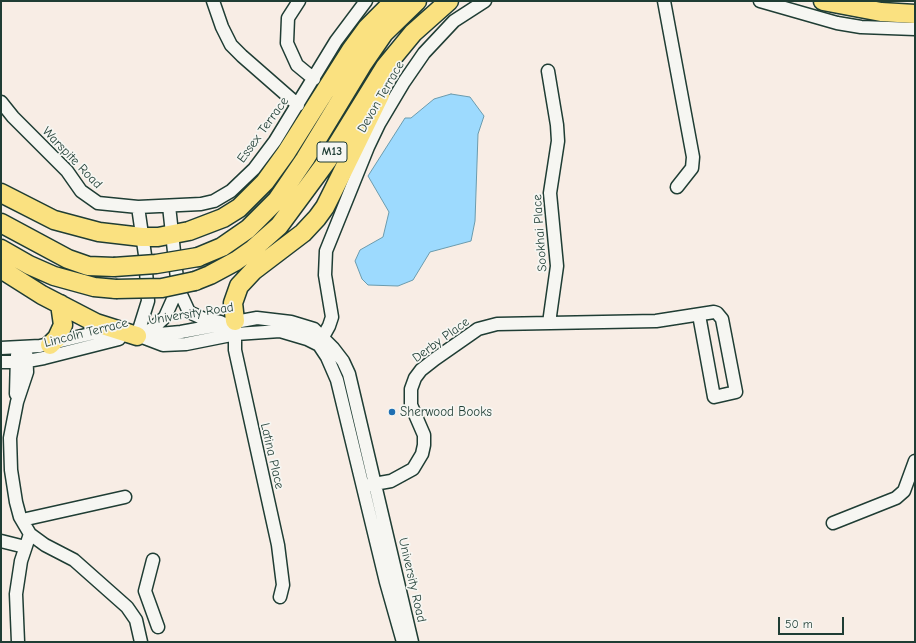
<!DOCTYPE html>
<html>
<head>
<meta charset="utf-8">
<style>
  body { margin:0 }
  #map { position:relative; width:916px; height:643px; overflow:hidden; background:#f8ede5; font-family:"Comic Neue",sans-serif }
  canvas { display:block }
  .frame { position:absolute; inset:0; border:2px solid #1f3d34; pointer-events:none }
  .scale { position:absolute; left:778px; top:617px; width:66px; height:18px; box-sizing:border-box; border:2px solid #1f3d34; border-top:0; padding-left:5px; font-size:12px; line-height:14px; white-space:nowrap; color:#1f3d34; -webkit-text-stroke:3px #f6f6f2; paint-order:stroke }
</style>
</head>
<body>
<div id="map">
<canvas width="916" height="643"></canvas>
<div class="frame"></div>
<div class="scale">50 m</div>
</div>
<script>
const context = document.querySelector('canvas').getContext('2d');
context.lineJoin = 'round';
function fillPath(path, color) {
  context.fillStyle = color;
  context.fill(path, 'evenodd');
}
function shape(rows) {
  const path = new Path2D();
  for (const r of rows) {
    path.moveTo(r[0], r[1]);
    for (let i = 2; i < r.length; i += 2) path.lineTo(r[i], r[i + 1]);
  }
  return path;
}
function trace(path, color, width, dash) {
  context.strokeStyle = color;
  context.lineWidth = width;
  context.lineCap = dash ? 'butt' : 'round';
  context.setLineDash(dash || []);
  context.stroke(path);
}
function write(font, color, halo, rows, align = 'center') {
  context.font = font + ' "Comic Neue",sans-serif';
  context.lineWidth = 3.5;
  context.setLineDash([]);
  context.textBaseline = 'middle';
  context.strokeStyle = halo;
  context.fillStyle = color;
  for (const [text, x, y, turn = 0] of rows) {
    context.save();
    context.translate(x, y);
    context.rotate((+turn || 0) * Math.PI / 180);
    context.textAlign = isNaN(turn) ? turn : align;
    if (halo) context.strokeText(text, 0, 0);
    context.fillText(text, 0, 0);
    context.restore();
  }
}
const water = shape([
  [451,94,470,97,484,116,478,134,475,221,471,241,430,252,413,280,398,286,368,285,362,279,355,261,360,250,383,237,389,212,368,176,405,118,411,118,434,99,451,94]
]);
fillPath(water, '#9ddafe');
trace(water, '#6b9bad', 1);
const minor = shape([
  [213,1,222,27,231,45,242,56,298,105],
  [299,1,288,18,287,43,297,65,314,79],
  [664,1,693,157,692,168,677,187],
  [760,1,837,23,861,27,915,29],
  [548,71,557,125,558,141,550,193,557,266,549,323],
  [1,102,13,117,67,171,81,191,98,203,138,207,201,204,214,201,231,191,254,169,275,141,336,41,366,1],
  [169,206,178,288,189,312,202,318,221,322],
  [235,327,235,350,278,545,283,585,280,597],
  [141,334,152,329,165,317,178,288],
  [137,336,148,301,145,255,138,207],
  [142,337,163,345,186,344,236,334,280,331,307,339,319,345,327,357,337,380,386,582,403,642],
  [319,344,329,326,332,317,325,275,326,251,368,147,379,124,404,82,424,53,454,21,485,1],
  [1,348,40,346,94,333,137,336,181,332,257,318,291,322,314,329,333,348,343,361,349,374,412,642],
  [1,362,22,362,44,358,119,339],
  [16,394,17,355],
  [363,486,391,481,413,469,422,454,424,445,424,435,411,405,411,389,415,378,421,370,435,359,478,329,497,324,656,321,714,312,717,313,722,319,736,392,714,397,699,315],
  [22,520,125,497],
  [833,523,896,498,904,491,915,461],
  [30,534,45,545,74,560,127,607,136,620,141,642],
  [1,541,25,547],
  [153,560,145,591,158,627],
  [18,642,16,594,21,561,30,534,20,517,16,502,11,470,10,438,17,402,27,372,26,348]
]);
const highway = shape([
  [823,1,881,12,915,14],
  [1,193,54,220,99,232,142,237,158,237,189,231,223,218,239,208,265,182,286,153,351,50,367,28,394,1],
  [1,223,68,259,88,266,114,267],
  [1,249,29,265,54,276,94,287,116,289],
  [198,257,222,247,248,229,277,200,305,159,362,65,384,33,417,1],
  [1,269,42,295,96,323,137,336],
  [195,281,210,275,236,261,253,249,279,226,327,161,385,67,413,33,449,1],
  [235,321,233,303,239,286,253,271,303,233,317,218,325,207,341,175,380,95],
  [50,345,57,338,63,325,60,304]
]);
trace(minor, '#1f3d34', 15);
trace(highway, '#1f3d34', 21);
trace(minor, '#f6f6f2', 12);
trace(highway, '#fae180', 18);
const highwayBridge = shape([
  [114,267,156,264,198,257],
  [116,289,162,288,195,281]
]);
trace(highwayBridge, '#1f3d34', 21, []);
trace(highwayBridge, '#fae180', 18);
for (const [x, y, r, color] of [
  [392,412,4,"#1f6fb2"]
]) {
  const dot = new Path2D();
  dot.arc(x, y, r, 0, 2 * Math.PI);
  context.fillStyle = color;
  context.fill(dot);
  trace(dot, '#f6f6f2', 1.5);
}
for (const [x, y, w] of [
  [332,152,30]
]) {
  const box = new Path2D();
  box.roundRect(x - w / 2, y - 10, w, 20, 3);
  context.fillStyle = '#f6f6f2';
  context.fill(box);
  trace(box, '#1f3d34', 1);
}
write('bold 12px', '#1f3d34', null, [
  ["M13",332,152]
]);
write('13px', '#1f3d34', '#f6f6f2', [
  ["Devon Terrace",381,97,-60],
  ["Essex Terrace",263,130,-54],
  ["Warspite Road",72,158,46],
  ["Sookhai Place",540,233,-94],
  ["University Road",191,314,-9],
  ["Lincoln Terrace",86,333,-14],
  ["Derby Place",441,340,-36],
  ["Latina Place",272,456,77],
  ["University Road",412,580,77]
]);
write('13px', '#1f3d34', '#f6f6f2', [
  ["Sherwood Books",400,412]
], 'left');
</script>
</body>
</html>
